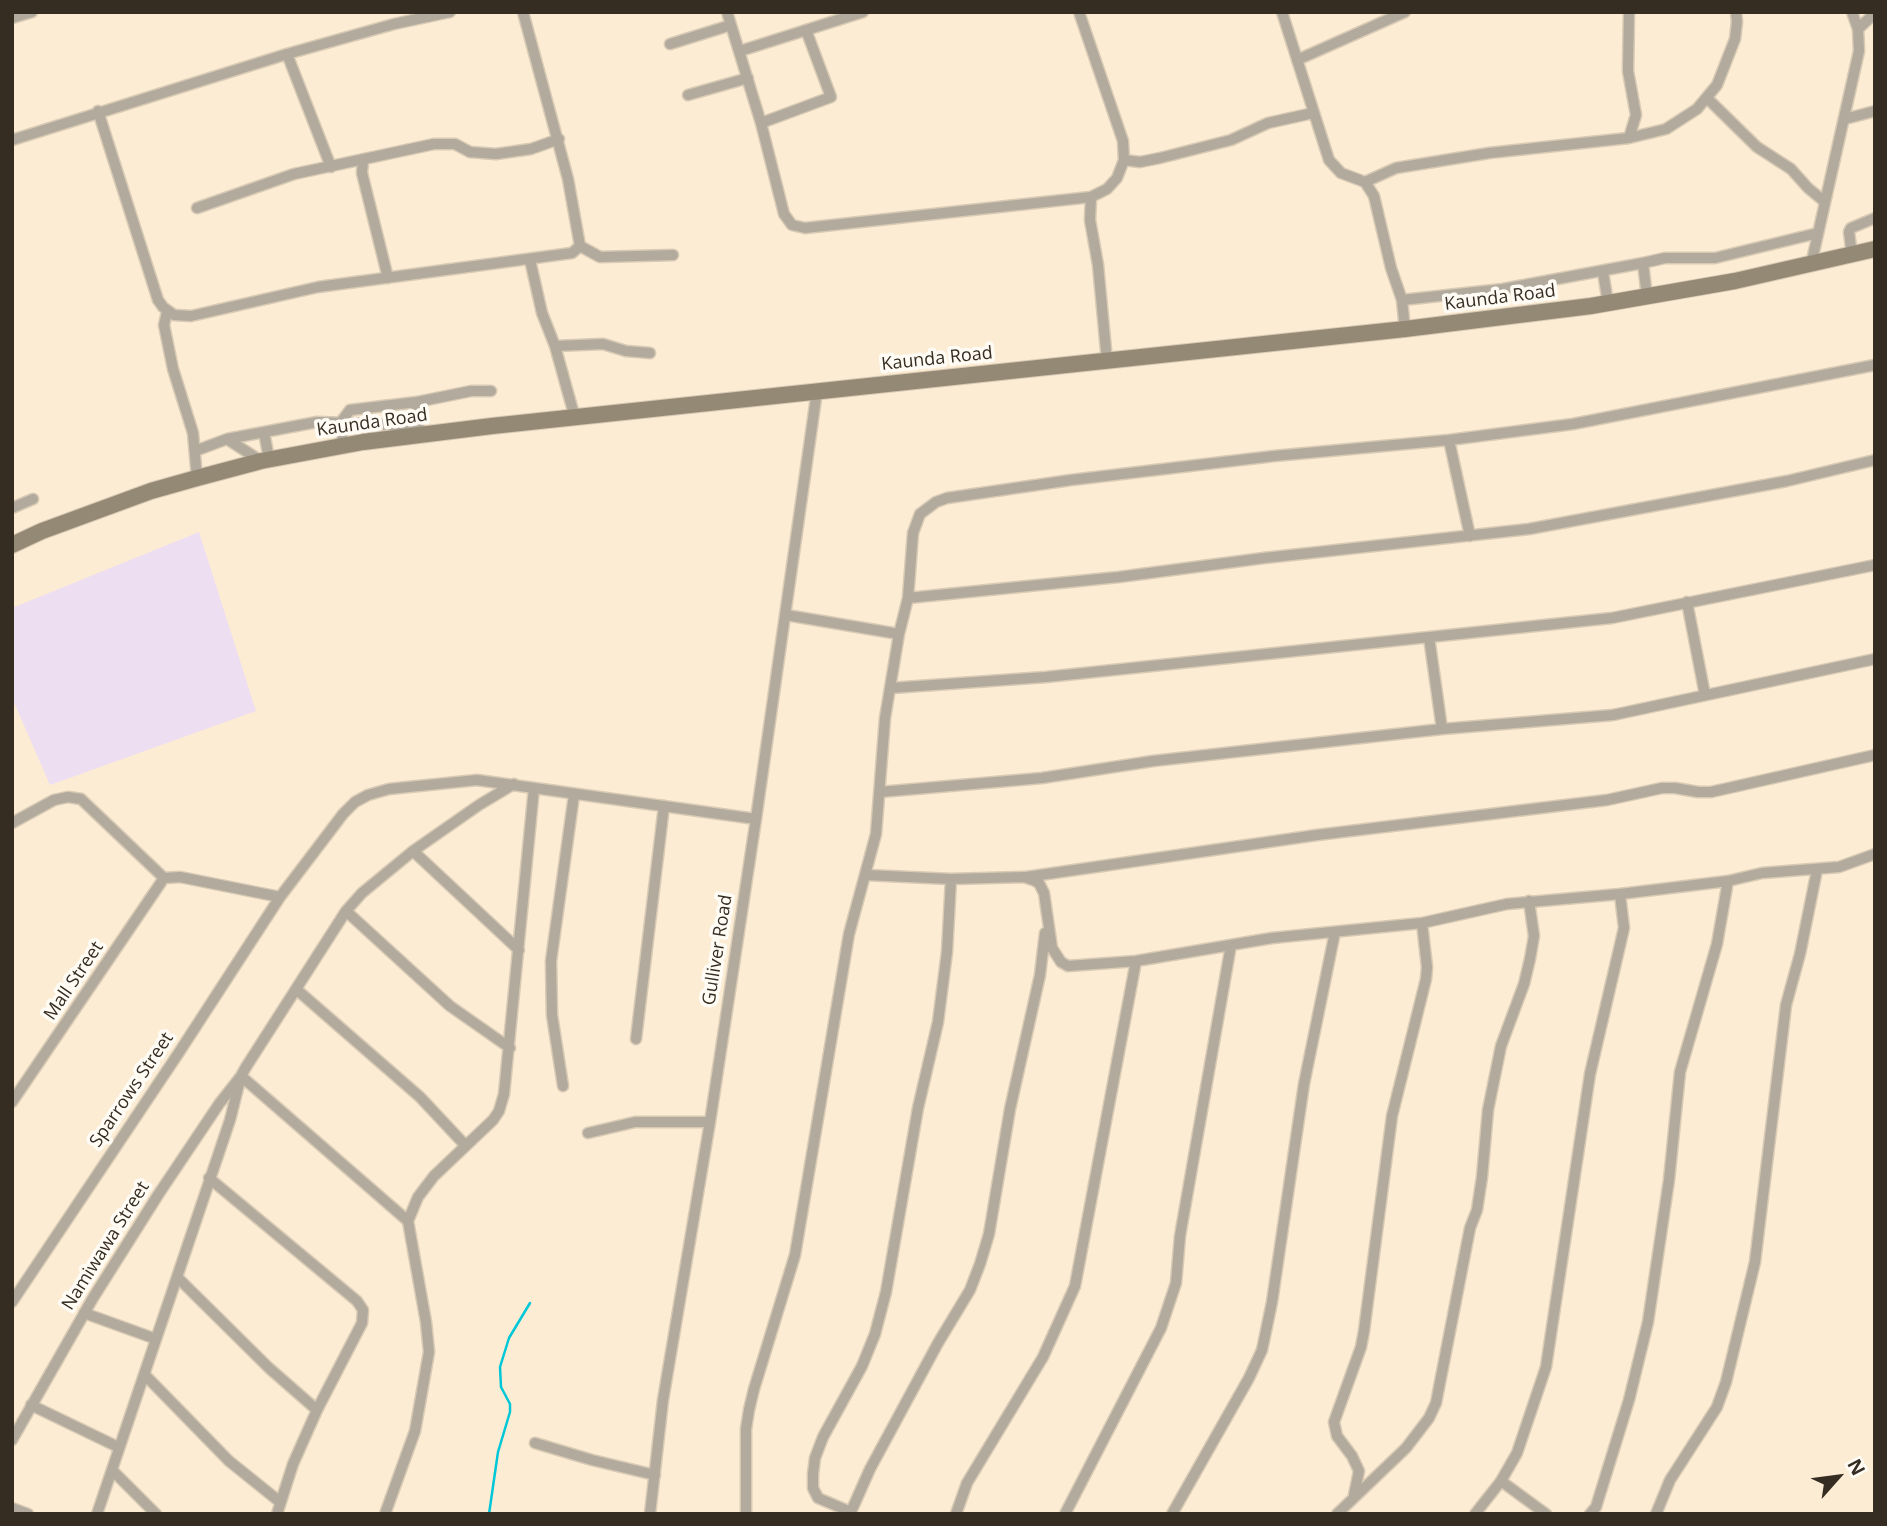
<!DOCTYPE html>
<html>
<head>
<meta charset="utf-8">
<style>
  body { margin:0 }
  #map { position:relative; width:1887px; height:1526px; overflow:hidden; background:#fcecd4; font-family:"Open Sans",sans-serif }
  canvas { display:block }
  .frame { position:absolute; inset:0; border:14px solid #352d21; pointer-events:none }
  .north { position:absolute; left:1803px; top:1442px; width:70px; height:70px; -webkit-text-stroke:5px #fffbf5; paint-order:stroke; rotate:62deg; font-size:19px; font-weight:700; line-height:28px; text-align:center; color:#352d21 }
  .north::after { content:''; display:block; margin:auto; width:24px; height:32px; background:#352d21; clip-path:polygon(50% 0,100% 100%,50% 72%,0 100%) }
</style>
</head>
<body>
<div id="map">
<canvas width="1887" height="1526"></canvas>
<div class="frame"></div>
<div class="north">N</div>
</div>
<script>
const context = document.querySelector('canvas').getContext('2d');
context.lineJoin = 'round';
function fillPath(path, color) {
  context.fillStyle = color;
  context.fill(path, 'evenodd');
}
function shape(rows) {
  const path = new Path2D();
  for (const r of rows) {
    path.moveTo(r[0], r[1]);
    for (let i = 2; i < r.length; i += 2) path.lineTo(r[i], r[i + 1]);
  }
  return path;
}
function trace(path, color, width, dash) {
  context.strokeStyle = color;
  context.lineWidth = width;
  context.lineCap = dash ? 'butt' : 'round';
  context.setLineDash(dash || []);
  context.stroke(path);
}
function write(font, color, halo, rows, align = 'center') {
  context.font = font + ' "Open Sans",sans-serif';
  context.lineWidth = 7;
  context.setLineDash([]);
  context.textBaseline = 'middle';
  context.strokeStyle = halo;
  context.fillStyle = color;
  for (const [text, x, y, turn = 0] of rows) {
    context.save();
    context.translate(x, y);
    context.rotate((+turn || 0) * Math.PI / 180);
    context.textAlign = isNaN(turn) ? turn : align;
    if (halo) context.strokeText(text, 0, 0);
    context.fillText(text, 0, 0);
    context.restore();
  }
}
fillPath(shape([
  [199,532,256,711,50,785,12,698,12,608]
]), '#eedef1');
trace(shape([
  [489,1514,498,1452,510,1412,510,1404,501,1387,500,1367,509,1338,530,1303]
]), '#00c7d7', 2.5);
const minor = shape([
  [727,12,761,123,784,214,792,225,805,228,1091,197,1107,189,1117,178,1124,160,1123,141,1079,12],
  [1282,12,1329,160,1341,173,1365,182,1374,196,1391,268,1402,300,1405,329],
  [1629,12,1628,71,1636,115,1629,138],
  [12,18,32,12],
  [1858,29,1875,13],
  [670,44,731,25],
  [740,51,863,12],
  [287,54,331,167],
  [1297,60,1405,12],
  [688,95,748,78],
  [1708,99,1757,147,1791,169,1808,188,1825,202],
  [98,111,158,300,163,307,174,315,191,316,318,287,572,253,580,246,568,179,523,12],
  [1845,119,1875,111],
  [761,123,831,97,806,30],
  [12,140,287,54,394,24,450,12],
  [1124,160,1140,162,1160,158,1231,140,1268,123,1313,113],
  [363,161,362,173,388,278],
  [1365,182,1396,168,1489,153,1629,138,1666,129,1697,109,1717,85,1735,39,1737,22,1736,12],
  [1091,197,1090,220,1098,265,1107,361],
  [197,208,294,174,434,144,455,144,470,152,496,154,531,149,559,139],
  [580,246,600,257,673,255],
  [1852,255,1849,232,1851,228,1875,218],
  [530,260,542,313,555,346,575,418],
  [1811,265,1859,51,1858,29,1852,12],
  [1603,272,1608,303],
  [1647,297,1643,263,1665,258,1715,258,1818,233],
  [1402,300,1503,289,1643,263],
  [167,312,164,325,173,369,193,433,197,478],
  [555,346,603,344,626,351,650,353],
  [417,402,418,426,422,434],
  [264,432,269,459],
  [227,439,261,461],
  [1449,440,1470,536],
  [343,446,341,422,350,410,417,402,471,391,491,391],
  [195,451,227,439,317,422,378,424,399,426,418,433],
  [12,508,33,499],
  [908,598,1119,577,1264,558,1529,529,1787,481,1875,460],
  [1687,602,1705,695],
  [786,615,899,634],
  [1429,637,1442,729],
  [891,688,1046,677,1612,618,1875,565],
  [880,792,1042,778,1153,761,1442,729,1613,715,1875,659],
  [12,823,54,800,68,797,81,799,164,878],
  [413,851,519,950],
  [866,875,951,879,1024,877,1033,880,1039,883,1044,893,1052,948,1061,962,1068,966,1136,961,1272,938,1422,923,1507,904,1620,894,1728,881,1762,873,1839,867,1875,854],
  [1026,877,1317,835,1607,800,1662,788,1675,788,1698,792,1711,792,1875,755],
  [164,878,180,877,280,897],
  [346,911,450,1006,510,1048],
  [296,989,420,1097,465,1145],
  [636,1039,664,806],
  [563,1086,552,1015,551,961,574,795],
  [12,1102,164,878],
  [588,1133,635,1122,710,1122],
  [209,1178,357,1301,363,1310,362,1323,317,1410,293,1464,277,1514],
  [177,1277,269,1368,317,1410],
  [12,1302,178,1054,280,897,343,814,355,802,368,795,389,789,477,780,756,819],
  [84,1313,156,1339],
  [145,1375,229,1461,280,1502],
  [31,1405,118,1447],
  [12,1440,93,1298,158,1195,219,1104,241,1076,408,1221],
  [535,1443,592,1460,655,1475],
  [112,1470,156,1514],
  [1501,1481,1546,1514],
  [1354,1495,1359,1471,1352,1456,1337,1436,1334,1422,1361,1347,1364,1331,1392,1116,1426,979,1427,967,1422,923],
  [12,1508,28,1514],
  [851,1512,818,1498,813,1488,813,1474,815,1458,823,1437,862,1366,875,1334,886,1292,918,1108,938,1022,947,952,951,879],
  [97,1514,230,1120,241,1076,246,1067,346,911,362,893,413,851,479,805,514,784],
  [385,1514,415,1431,429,1352,426,1322,408,1221,418,1197,434,1176,493,1120,499,1111,504,1094,534,788],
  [650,1514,663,1400,710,1122,756,819,817,391],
  [746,1514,746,1429,749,1410,754,1389,795,1255,849,934,876,834,885,718,899,634,908,598,913,533,920,514,936,502,947,498,1071,480,1274,456,1449,440,1573,424,1875,365],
  [850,1514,870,1469,938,1343,970,1290,980,1264,989,1234,1010,1109,1040,975,1045,933],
  [956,1514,967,1483,1043,1357,1075,1286,1136,961],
  [1065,1514,1161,1328,1176,1283,1180,1236,1231,945],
  [1172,1514,1249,1378,1262,1350,1272,1302,1304,1084,1335,932],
  [1337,1514,1406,1448,1429,1418,1436,1403,1470,1228,1477,1210,1482,1177,1488,1110,1501,1046,1524,984,1530,959,1534,936,1529,901],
  [1475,1514,1501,1481,1517,1453,1546,1367,1590,1074,1624,928,1620,894],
  [1590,1514,1596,1507,1629,1400,1648,1322,1669,1180,1680,1072,1717,944,1728,881],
  [1656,1514,1670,1480,1717,1407,1726,1382,1755,1262,1786,1005,1800,954,1817,870]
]);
const secondary = shape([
  [12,545,42,531,151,491,197,478,261,461,363,442,492,426,1405,329,1591,306,1735,281,1875,249]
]);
trace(minor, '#d8cab4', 13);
trace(secondary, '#d8cab4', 18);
trace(minor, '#b1aa9d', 10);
trace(secondary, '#948975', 16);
write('18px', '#352d21', '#fffbf5', [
  ["Kaunda Road",1500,298,-7],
  ["Kaunda Road",937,359,-6],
  ["Kaunda Road",372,423,-8],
  ["Gulliver Road",718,950,-81],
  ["Mall Street",74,981,-56],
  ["Sparrows Street",132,1090,-56],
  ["Namiwawa Street",106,1246,-58]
]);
</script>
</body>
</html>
